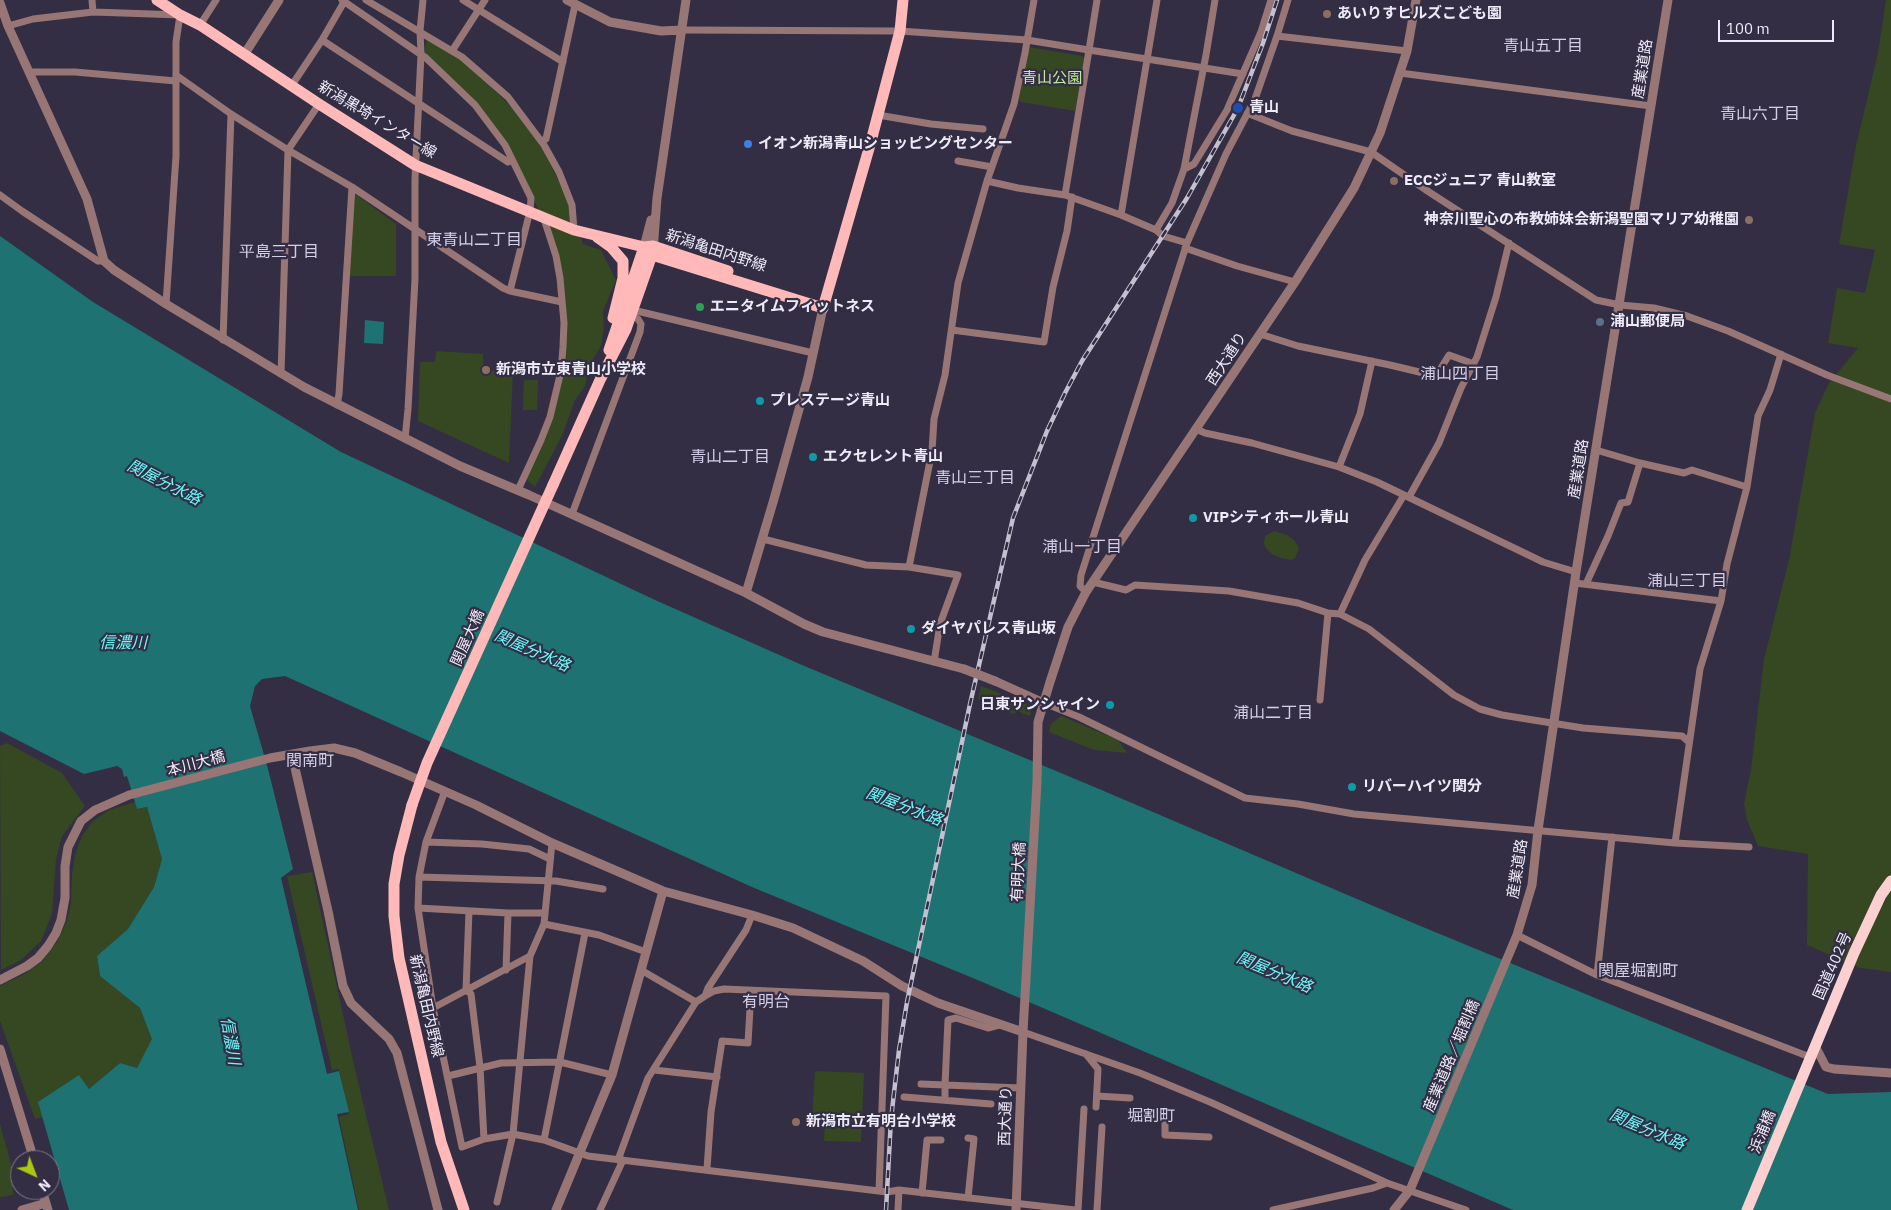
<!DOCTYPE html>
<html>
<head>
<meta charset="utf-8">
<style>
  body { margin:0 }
  #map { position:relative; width:1891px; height:1210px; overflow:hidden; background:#332e44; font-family:"IBM Plex Sans",sans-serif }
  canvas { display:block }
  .north { position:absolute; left:10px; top:1150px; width:50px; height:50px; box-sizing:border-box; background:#332e44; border:1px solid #7e7a8c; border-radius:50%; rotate:137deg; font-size:14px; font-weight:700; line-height:20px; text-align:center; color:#eeebf9 }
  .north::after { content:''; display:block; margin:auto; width:18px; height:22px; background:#acc613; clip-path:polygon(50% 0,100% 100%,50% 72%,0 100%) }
  .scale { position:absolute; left:1718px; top:20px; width:116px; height:22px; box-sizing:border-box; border:2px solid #eeebf9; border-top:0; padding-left:6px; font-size:15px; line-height:18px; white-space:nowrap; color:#eeebf9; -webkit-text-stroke:4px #332e44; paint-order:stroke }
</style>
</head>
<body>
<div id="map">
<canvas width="1891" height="1210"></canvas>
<div class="north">N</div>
<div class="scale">100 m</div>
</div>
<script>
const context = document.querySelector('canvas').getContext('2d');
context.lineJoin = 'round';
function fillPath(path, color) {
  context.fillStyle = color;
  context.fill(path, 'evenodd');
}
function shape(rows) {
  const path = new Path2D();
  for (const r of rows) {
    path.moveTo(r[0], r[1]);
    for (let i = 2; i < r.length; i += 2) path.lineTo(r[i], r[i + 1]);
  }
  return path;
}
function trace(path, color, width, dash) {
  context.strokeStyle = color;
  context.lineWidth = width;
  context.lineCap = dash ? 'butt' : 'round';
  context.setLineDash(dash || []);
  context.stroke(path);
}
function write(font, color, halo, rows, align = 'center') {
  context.font = font + ' "IBM Plex Sans","Noto Sans JP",sans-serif';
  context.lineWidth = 4.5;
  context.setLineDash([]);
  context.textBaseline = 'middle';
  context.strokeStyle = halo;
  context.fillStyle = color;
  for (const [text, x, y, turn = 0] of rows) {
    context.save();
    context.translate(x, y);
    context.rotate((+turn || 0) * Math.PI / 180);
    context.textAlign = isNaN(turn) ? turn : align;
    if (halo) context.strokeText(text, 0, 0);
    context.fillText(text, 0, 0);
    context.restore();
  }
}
fillPath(shape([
  [1886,0,1891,0,1891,972,1860,968,1807,945,1808,854,1758,846,1747,820,1744,803,1751,770,1764,659,1789,560,1815,413,1829,383,1858,348,1828,343,1837,288,1865,293,1875,250,1839,244,1856,146,1878,53],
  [427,39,429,39,470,66,514,110,532,132,549,161,569,203,583,244,601,250,616,280,603,311,604,328,601,346,592,361,585,386,575,400,562,436,535,487,526,479,542,440,564,348,552,235,497,131,424,54],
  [1029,47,1082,56,1084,58,1075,111,1021,102,1019,100],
  [355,194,396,224,396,276,350,276,348,274],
  [436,351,483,354,484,371,513,371,509,463,418,421,420,362,435,362],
  [524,380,538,380,537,410,523,410],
  [1274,531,1287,535,1294,540,1299,548,1295,558,1291,560,1281,558,1272,554,1265,547,1264,543,1265,536],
  [981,686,1026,703,1031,712,1030,716,1017,711,1014,714,978,699],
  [1061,716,1118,740,1127,753,1094,750,1049,732,1051,724],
  [7,743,62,773,85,806,62,836,56,859,52,914,41,941,21,960,1,970,0,746],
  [135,802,137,809,147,807,162,859,154,887,128,929,97,956,100,976,140,1008,153,1039,137,1068,120,1063,89,1089,79,1075,39,1102,43,1117,35,1119,0,1021,0,986,23,975,43,961,57,942,67,921,71,903,72,875,75,855,82,836,93,821,109,810],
  [312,872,354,1065,389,1210,359,1210,339,1117,349,1114,339,1069,332,1070,287,876],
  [815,1071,864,1073,861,1142,824,1141,825,1119,812,1118],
  [0,1124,12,1167,13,1195,0,1197]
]), '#354821');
fillPath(shape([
  [0,236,93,302,341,452,655,600,802,665,1092,786,1418,925,1828,1094,1891,1092,1891,1210,1513,1210,980,981,752,887,285,676,262,679,255,686,250,706,268,769,293,869,281,878,327,1074,339,1071,349,1112,337,1114,358,1210,69,1210,38,1102,79,1075,89,1089,120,1063,137,1068,152,1039,140,1008,100,976,97,956,128,929,154,887,162,859,147,807,137,809,127,776,124,777,122,769,117,766,84,774,0,731],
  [365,320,384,322,383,344,364,343]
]), '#1f7272');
trace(shape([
  [92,0,93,12],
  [342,0,426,58,475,105,505,145,531,198,530,211,510,291],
  [366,0,462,57,508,97,544,145,559,172,572,205,574,230],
  [463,0,563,62],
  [1097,0,1089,50,1243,74],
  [200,25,216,0],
  [8,26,33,19,93,12,180,15,176,42,176,156,166,304],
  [683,30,900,31,1027,40,1089,50,1065,195],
  [1277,36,1407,51],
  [322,40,508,162,512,160],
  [452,51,485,0],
  [29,72,75,72,176,81],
  [1400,73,1651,106],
  [176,75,231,114,288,150,352,187,503,288,510,291,562,302],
  [292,85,322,40,344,2],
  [1247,113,1292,131,1371,152,1429,192,1596,300,1620,305,1654,308,1687,316,1728,331,1827,375,1891,399],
  [878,115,931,124,983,129],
  [541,141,546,139,575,5],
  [958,161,992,167],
  [1184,169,1194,164,1227,110,1261,32,1271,0],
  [987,181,1018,188,1065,195,1121,215,1156,230,1163,236,1187,243],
  [0,195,22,211,98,261,104,261],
  [1121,215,1157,0],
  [1156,230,1172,203,1184,169,1206,55,1215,0],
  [1185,248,1237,266,1295,282],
  [633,310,813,353],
  [952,330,1044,342,1053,287,1067,231,1072,197],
  [1260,334,1298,346,1390,365,1436,376,1449,355,1474,364],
  [223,340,231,114],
  [281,374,288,150,319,104],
  [337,405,339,394,352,187],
  [1196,429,1205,433,1252,443,1339,467,1377,482,1543,562,1576,572],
  [405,439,408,409,415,279,415,179,421,54,420,31,423,0],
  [1596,450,1640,463,1684,473,1692,470,1747,487],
  [1339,467,1360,414,1372,361],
  [518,490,541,440,550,417,561,371,563,347,564,323,560,278,556,256,543,216],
  [1409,497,1439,443,1461,388,1477,357,1496,297,1509,243],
  [572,514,640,332,641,324,638,319,631,315],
  [763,539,866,565,909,567,958,575,940,624,934,662],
  [909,567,932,451,934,419,945,375,958,283,987,181,1014,104,1025,53,1034,0],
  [1093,582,1126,590,1135,585,1229,591,1298,603,1328,613,1340,614,1369,629,1454,695,1480,709,1502,715,1583,728,1682,736,1689,742],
  [1575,583,1721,601],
  [1586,584,1608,536,1621,503,1628,502,1640,463],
  [1086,592,1080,586,1081,575,1187,243,1226,154,1255,99,1277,36,1288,0],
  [1340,614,1365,560,1404,495],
  [1320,700,1328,613],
  [1044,703,1079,717,1245,798,1298,804,1354,814,1675,843,1749,847],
  [426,842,445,791],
  [1675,843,1700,669,1721,601,1727,564,1747,487,1758,416,1770,390,1781,354],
  [550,859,529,849,482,844,426,842,419,877,418,908,433,1008,462,1147,484,1139,513,1134,544,1140,588,1156,887,1192,899,1190,1075,1210],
  [419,877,556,881,603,889],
  [418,908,508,913,545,913],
  [469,911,466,990,471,994,480,1067,484,1139],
  [544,924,599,935,646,952],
  [1517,935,1597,975,1810,1057],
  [506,970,508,913],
  [641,970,696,1002],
  [1597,975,1612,837],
  [705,996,708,988,746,930,752,915],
  [433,1008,530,956],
  [999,1025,988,1028,956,1018,948,1020,945,1085,1021,1088],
  [1023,1032,1140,1073,1210,1102,1387,1183,1466,1210],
  [1086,1054,1098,1069,1096,1107],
  [654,1070,717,1077],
  [448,1076,501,1063,560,1062,612,1075],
  [921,1084,945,1085,945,1100],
  [1097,1096,1130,1098],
  [904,1097,991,1104],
  [1165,1113,1165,1135,1209,1137],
  [968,1138,974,1139,968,1198],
  [544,1140,585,933],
  [618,1160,648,1078,696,1002,705,996,714,991,724,989,886,996,879,1191],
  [707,1169,711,1112,722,1041,748,1043,751,991],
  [922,1193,927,1140,941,1140],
  [497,1202,513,1134,530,956,544,924,552,843],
  [600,1210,623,1160],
  [898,1210,899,1190],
  [1078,1210,1084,1109],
  [1097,1210,1102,1127],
  [1273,1210,1373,1188,1387,1183]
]), '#987675', 7);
trace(shape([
  [567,0,610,22,661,31,683,30],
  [0,3,8,26,87,199,104,261,114,270,166,304,304,387,460,466,529,495,746,593,804,624,823,632,964,669],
  [244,55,279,0],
  [644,247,651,220],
  [653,252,657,198,686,0],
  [746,593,774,499,808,377,823,308],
  [995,681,1044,703],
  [292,755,328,911,343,986,351,1003,389,1039,397,1053,438,1210],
  [0,980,27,966,38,958,48,946,56,933,61,920,65,898,65,866,68,847,81,821,95,810,129,795,270,758,310,751,334,748,355,753,401,772,476,805,552,843,663,891,752,915,793,928,863,961,902,986,938,1003,1023,1032],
  [1815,1046,1826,1067,1834,1069,1891,1073],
  [0,1049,34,1160],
  [42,1190,48,1210],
  [22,1210,46,1203],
  [556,1210,612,1075,663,891],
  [1016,1210,1023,1032,1037,782,1038,722,1050,682,1068,627,1086,592,1295,282,1354,188,1380,133,1407,51,1416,0],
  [1394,1210,1410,1190,1517,935,1532,885,1538,830,1576,572,1668,0]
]), '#987675', 9);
trace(shape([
  [157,0,180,15,200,25,319,104,415,165,574,230,644,247,652,255,823,308,870,145,900,31,903,0],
  [597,237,611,247,623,261,623,278,613,318],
  [644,247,653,246,728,271],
  [609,350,644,247],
  [553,485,600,380,626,329,652,255],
  [412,805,399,855,394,884,394,916,399,958,441,1142,464,1210]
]), '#feb9b8', 11);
trace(shape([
  [1747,1210,1854,953,1881,895,1891,881]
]), '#fcd0d0', 11);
const rail = shape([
  [886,1210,891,1119,899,1050,907,1002,970,704,1013,518,1047,431,1065,393,1082,361,1187,198,1238,108,1263,43,1277,0]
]);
trace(rail, '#c3c0d0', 4.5);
trace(rail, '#332e44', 2.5, [8]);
trace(shape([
  [964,669,995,681]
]), '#987675', 9);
trace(shape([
  [412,805,427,763,553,485]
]), '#feb9b8', 11);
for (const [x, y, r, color] of [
  [1327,14,5,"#8d6e63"],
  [1238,108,6,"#1a4fb4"],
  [748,144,5,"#3f7fe0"],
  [1394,181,5,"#8d6e63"],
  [1749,220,5,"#8d6e63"],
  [700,307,5,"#2e9e5b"],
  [1600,322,5,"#5c6f8a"],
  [486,370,5,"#8d6e63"],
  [760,401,5,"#0f9aa8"],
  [813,457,5,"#0f9aa8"],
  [1193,518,5,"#0f9aa8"],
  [911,629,5,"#0f9aa8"],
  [1110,705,5,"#0f9aa8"],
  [1352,787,5,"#0f9aa8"],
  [796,1122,5,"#8d6e63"]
]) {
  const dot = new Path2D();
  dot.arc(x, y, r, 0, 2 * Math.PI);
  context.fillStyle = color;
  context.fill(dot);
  trace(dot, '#332e44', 2);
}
write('bold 15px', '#eeebf9', '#332e44', [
  ["あいりすヒルズこども園",1337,14],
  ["青山",1249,108],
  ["イオン新潟青山ショッピングセンター",758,144],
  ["ECCジュニア 青山教室",1404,181],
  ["神奈川聖心の布教姉妹会新潟聖園マリア幼稚園",1739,220,"right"],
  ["エニタイムフィットネス",710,307],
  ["浦山郵便局",1610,322],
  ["新潟市立東青山小学校",496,370],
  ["プレステージ青山",770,401],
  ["エクセレント青山",823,457],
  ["VIPシティホール青山",1203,518],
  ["ダイヤパレス青山坂",921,629],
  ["日東サンシャイン",1100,705,"right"],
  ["リバーハイツ関分",1362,787],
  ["新潟市立有明台小学校",806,1122]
], 'left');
write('15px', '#eeebf9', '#332e44', [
  ["産業道路",1643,69,-81],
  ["新潟黒埼インター線",377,120,31],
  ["新潟亀田内野線",716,251,18],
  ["西大通り",1227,359,-57],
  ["産業道路",1579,469,-81],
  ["関屋大橋",468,638,-66],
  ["本川大橋",196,764,-15],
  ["産業道路",1518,869,-81],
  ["有明大橋",1019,872,-87],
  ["国道402号",1833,966,-66],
  ["新潟亀田内野線",426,1006,77],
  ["産業道路／堀割橋",1452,1056,-67],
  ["西大通り",1006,1116,-88],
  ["浜浦橋",1763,1132,-68]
]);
write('15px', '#c0ed93', '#332e44', [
  ["青山公園",1052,79]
]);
write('16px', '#d4cee9', '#332e44', [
  ["青山五丁目",1543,46],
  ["青山六丁目",1760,114],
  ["東青山二丁目",474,240],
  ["平島三丁目",279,252],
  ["浦山四丁目",1460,374],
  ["青山二丁目",730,457],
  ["青山三丁目",975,478],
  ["浦山一丁目",1082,547],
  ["浦山三丁目",1687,581],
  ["浦山二丁目",1273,713],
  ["関南町",310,761],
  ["関屋堀割町",1638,971],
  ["有明台",766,1002],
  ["堀割町",1151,1116]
]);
write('italic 16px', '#67fbfc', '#332e44', [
  ["関屋分水路",164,483,27],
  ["信濃川",123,643],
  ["関屋分水路",532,651,24],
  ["関屋分水路",904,807,21],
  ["関屋分水路",1274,973,23],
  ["信濃川",230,1041,80],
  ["関屋分水路",1647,1130,23]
]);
</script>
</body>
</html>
